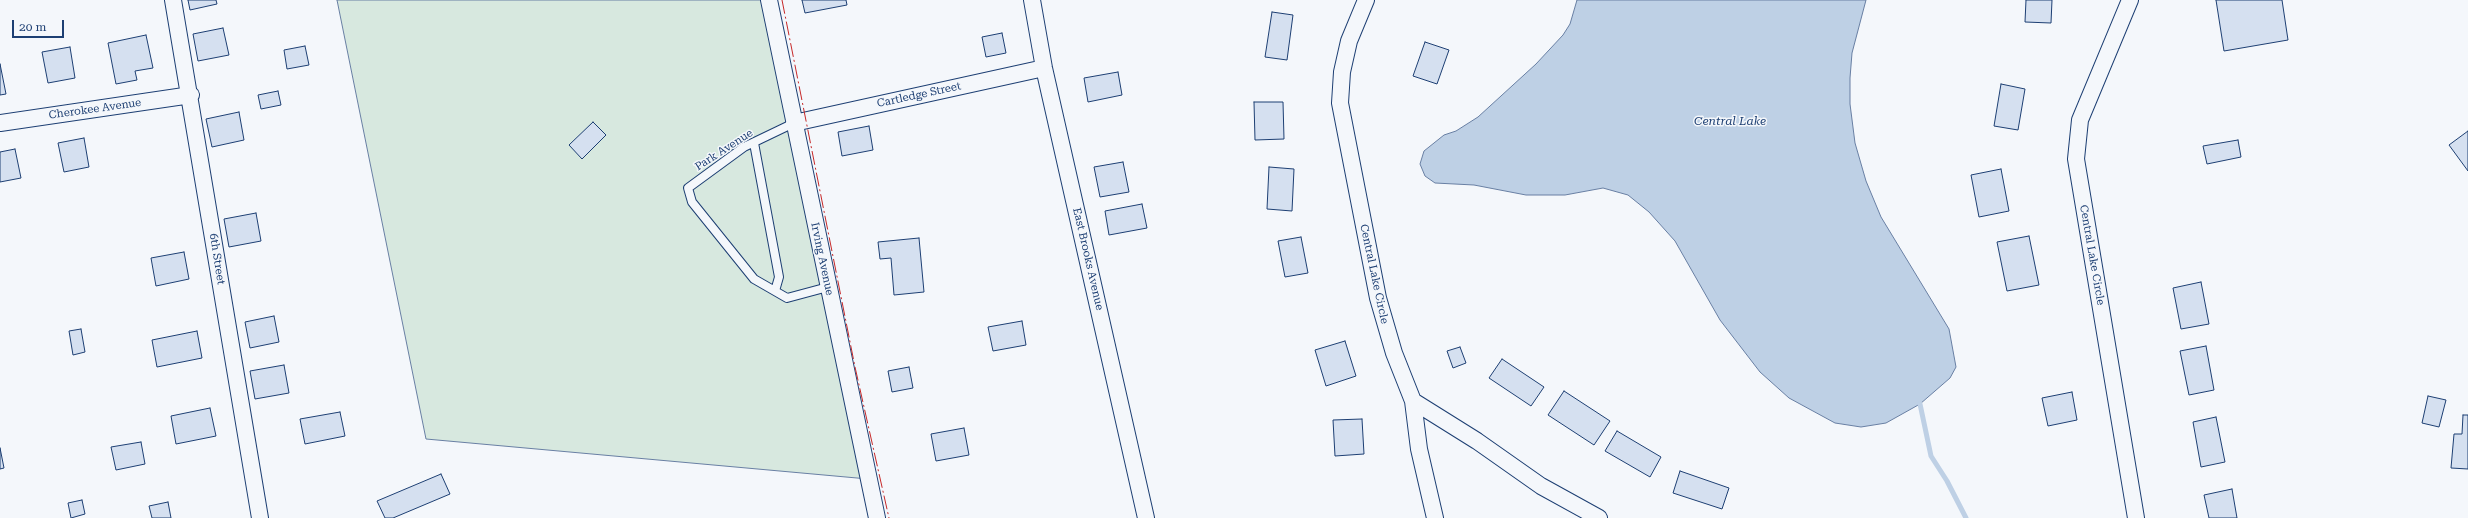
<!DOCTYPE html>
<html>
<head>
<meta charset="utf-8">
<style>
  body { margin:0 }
  #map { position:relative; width:2468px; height:518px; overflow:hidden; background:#f4f7fb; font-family:"Roboto Serif",serif }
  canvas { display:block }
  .scale { position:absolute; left:12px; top:20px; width:52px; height:18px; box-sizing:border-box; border:2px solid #1d3f73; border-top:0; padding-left:5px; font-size:12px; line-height:14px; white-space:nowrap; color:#1d3f73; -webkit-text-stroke:3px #f4f7fb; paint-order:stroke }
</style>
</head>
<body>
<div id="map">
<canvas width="2468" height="518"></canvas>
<div class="scale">20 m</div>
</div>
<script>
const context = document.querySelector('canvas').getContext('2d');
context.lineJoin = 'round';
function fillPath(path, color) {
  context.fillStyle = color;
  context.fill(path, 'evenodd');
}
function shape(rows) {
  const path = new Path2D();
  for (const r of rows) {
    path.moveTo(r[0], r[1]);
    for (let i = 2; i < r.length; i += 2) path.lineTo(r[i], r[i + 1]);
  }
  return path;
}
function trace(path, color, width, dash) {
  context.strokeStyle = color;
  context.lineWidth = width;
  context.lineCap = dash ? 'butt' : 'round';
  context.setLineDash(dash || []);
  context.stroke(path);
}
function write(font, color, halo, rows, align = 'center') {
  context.font = font + ' "Roboto Serif",serif';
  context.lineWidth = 3;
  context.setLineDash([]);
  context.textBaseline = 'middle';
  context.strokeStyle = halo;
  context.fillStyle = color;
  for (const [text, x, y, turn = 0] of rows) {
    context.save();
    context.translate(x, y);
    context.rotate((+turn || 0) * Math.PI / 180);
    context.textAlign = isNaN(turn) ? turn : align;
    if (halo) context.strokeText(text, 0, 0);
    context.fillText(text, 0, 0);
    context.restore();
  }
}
const green = shape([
  [337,0,768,0,868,479,426,439,337,0]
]);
fillPath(green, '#d7e8df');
trace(green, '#687fa3', 1);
const water = shape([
  [1577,0,1866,0,1852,53,1850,78,1850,104,1855,143,1866,181,1881,217,1949,329,1956,367,1950,378,1920,404,1886,423,1861,427,1835,423,1789,398,1760,372,1720,320,1675,241,1649,212,1628,195,1603,188,1565,195,1526,195,1474,185,1435,183,1425,176,1420,164,1424,151,1444,135,1456,131,1478,117,1536,64,1563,35,1570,24,1577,0]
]);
fillPath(water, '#bed0e5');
trace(water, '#687fa3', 1);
trace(shape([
  [1920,404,1931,456,1947,481,1966,518]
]), '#bed0e5', 5);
const building = shape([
  [188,0,216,0,217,4,190,10,188,0],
  [802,0,846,0,847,5,805,13,802,0],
  [2026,0,2052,0,2051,23,2025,22,2026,0],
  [2216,0,2282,0,2288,40,2224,51,2216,0],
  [1272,12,1293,15,1287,60,1265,57,1272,12],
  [223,28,229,55,198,61,193,34,223,28],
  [1002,33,1006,53,986,57,982,37,1002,33],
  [146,35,153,68,135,71,137,80,116,84,108,43,146,35],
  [1425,42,1449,50,1437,84,1413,76,1425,42],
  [305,46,309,65,287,69,284,50,305,46],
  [70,47,75,78,48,83,42,52,70,47],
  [0,64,6,94,0,95,0,64],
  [1118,72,1122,95,1088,102,1084,78,1118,72],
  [2001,84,2025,89,2018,130,1994,126,2001,84],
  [278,91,281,105,261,109,258,95,278,91],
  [1254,102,1283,102,1284,139,1255,140,1254,102],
  [239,112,244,140,212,147,206,119,239,112],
  [593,122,606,135,582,159,569,145,593,122],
  [869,126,873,150,842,156,838,132,869,126],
  [2468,131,2468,171,2449,145,2468,131],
  [84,138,89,167,64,172,58,143,84,138],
  [2238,140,2241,157,2207,164,2203,146,2238,140],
  [15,149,21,178,0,182,0,152,15,149],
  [1123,162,1129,192,1100,197,1094,167,1123,162],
  [1269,167,1294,169,1292,211,1267,209,1269,167],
  [2001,169,2009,211,1979,217,1971,175,2001,169],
  [1142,204,1147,228,1109,235,1105,211,1142,204],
  [256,213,261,241,229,247,224,219,256,213],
  [2029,236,2039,285,2007,291,1997,242,2029,236],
  [1301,237,1308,273,1285,277,1278,241,1301,237],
  [919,238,924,292,894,295,891,258,880,259,878,242,919,238],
  [184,252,189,279,156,286,151,258,184,252],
  [2201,282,2209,324,2181,329,2173,288,2201,282],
  [274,316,279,342,250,348,245,322,274,316],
  [1022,321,1026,345,993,351,988,327,1022,321],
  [81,329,85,352,73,355,69,331,81,329],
  [197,331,202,358,157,367,152,340,197,331],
  [1345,341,1356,376,1326,386,1315,350,1345,341],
  [2206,346,2214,390,2189,395,2180,351,2206,346],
  [1460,347,1466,363,1453,368,1447,351,1460,347],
  [1502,359,1544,387,1531,406,1489,378,1502,359],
  [284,365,289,393,255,399,250,371,284,365],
  [909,367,913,388,892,392,888,371,909,367],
  [1564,391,1610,421,1594,445,1548,415,1564,391],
  [2072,392,2077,420,2048,426,2042,398,2072,392],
  [2428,396,2446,400,2439,427,2422,423,2428,396],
  [210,408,216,436,176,444,171,416,210,408],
  [340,412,345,436,305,444,300,419,340,412],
  [2463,415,2468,415,2468,469,2451,468,2454,434,2462,434,2463,415],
  [2216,417,2225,462,2201,467,2193,422,2216,417],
  [1362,419,1364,454,1335,456,1333,420,1362,419],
  [964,428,969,455,936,461,931,434,964,428],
  [1617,431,1661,457,1650,477,1605,451,1617,431],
  [141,442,145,464,116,470,111,447,141,442],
  [0,448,4,468,0,469,0,448],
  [1680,471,1729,488,1722,509,1673,493,1680,471],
  [441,474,450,494,393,518,385,518,377,501,441,474],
  [2232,489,2237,518,2209,518,2204,495,2232,489],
  [82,500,85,514,71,518,68,503,82,500],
  [168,502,171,518,152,518,149,506,168,502]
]);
fillPath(building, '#d5e0f0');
trace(building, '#1d3f73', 1);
const lane = shape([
  [794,123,744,147,688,188,692,202,754,279,787,298,828,287],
  [754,143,779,277,775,291]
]);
const street = shape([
  [173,0,260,518],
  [769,0,877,518],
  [1032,0,1044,68,1146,518],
  [1366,0,1349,41,1342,72,1340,103,1378,298,1394,353,1413,401,1477,441,1541,486,1599,518],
  [2130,0,2080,120,2076,159,2136,518],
  [0,123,191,95],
  [794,123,1044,68],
  [1413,401,1419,449,1435,518]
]);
trace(lane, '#1d3f73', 10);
trace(street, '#1d3f73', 18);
trace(lane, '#f4f7fb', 8);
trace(street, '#f4f7fb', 16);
trace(shape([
  [782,0,855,367,889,518]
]), '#c62828', 1, [14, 3, 2, 3]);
write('11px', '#1d3f73', '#f4f7fb', [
  ["Cartledge Street",919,95,-12],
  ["Cherokee Avenue",95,109,-8],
  ["Park Avenue",724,150,-33],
  ["Central Lake Circle",2092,255,80],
  ["6th Street",217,259,81],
  ["Irving Avenue",822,259,78],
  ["East Brooks Avenue",1088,259,77],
  ["Central Lake Circle",1374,274,78]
]);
write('italic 12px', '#1d3f73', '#f4f7fb', [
  ["Central Lake",1730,121]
]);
</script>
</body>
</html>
